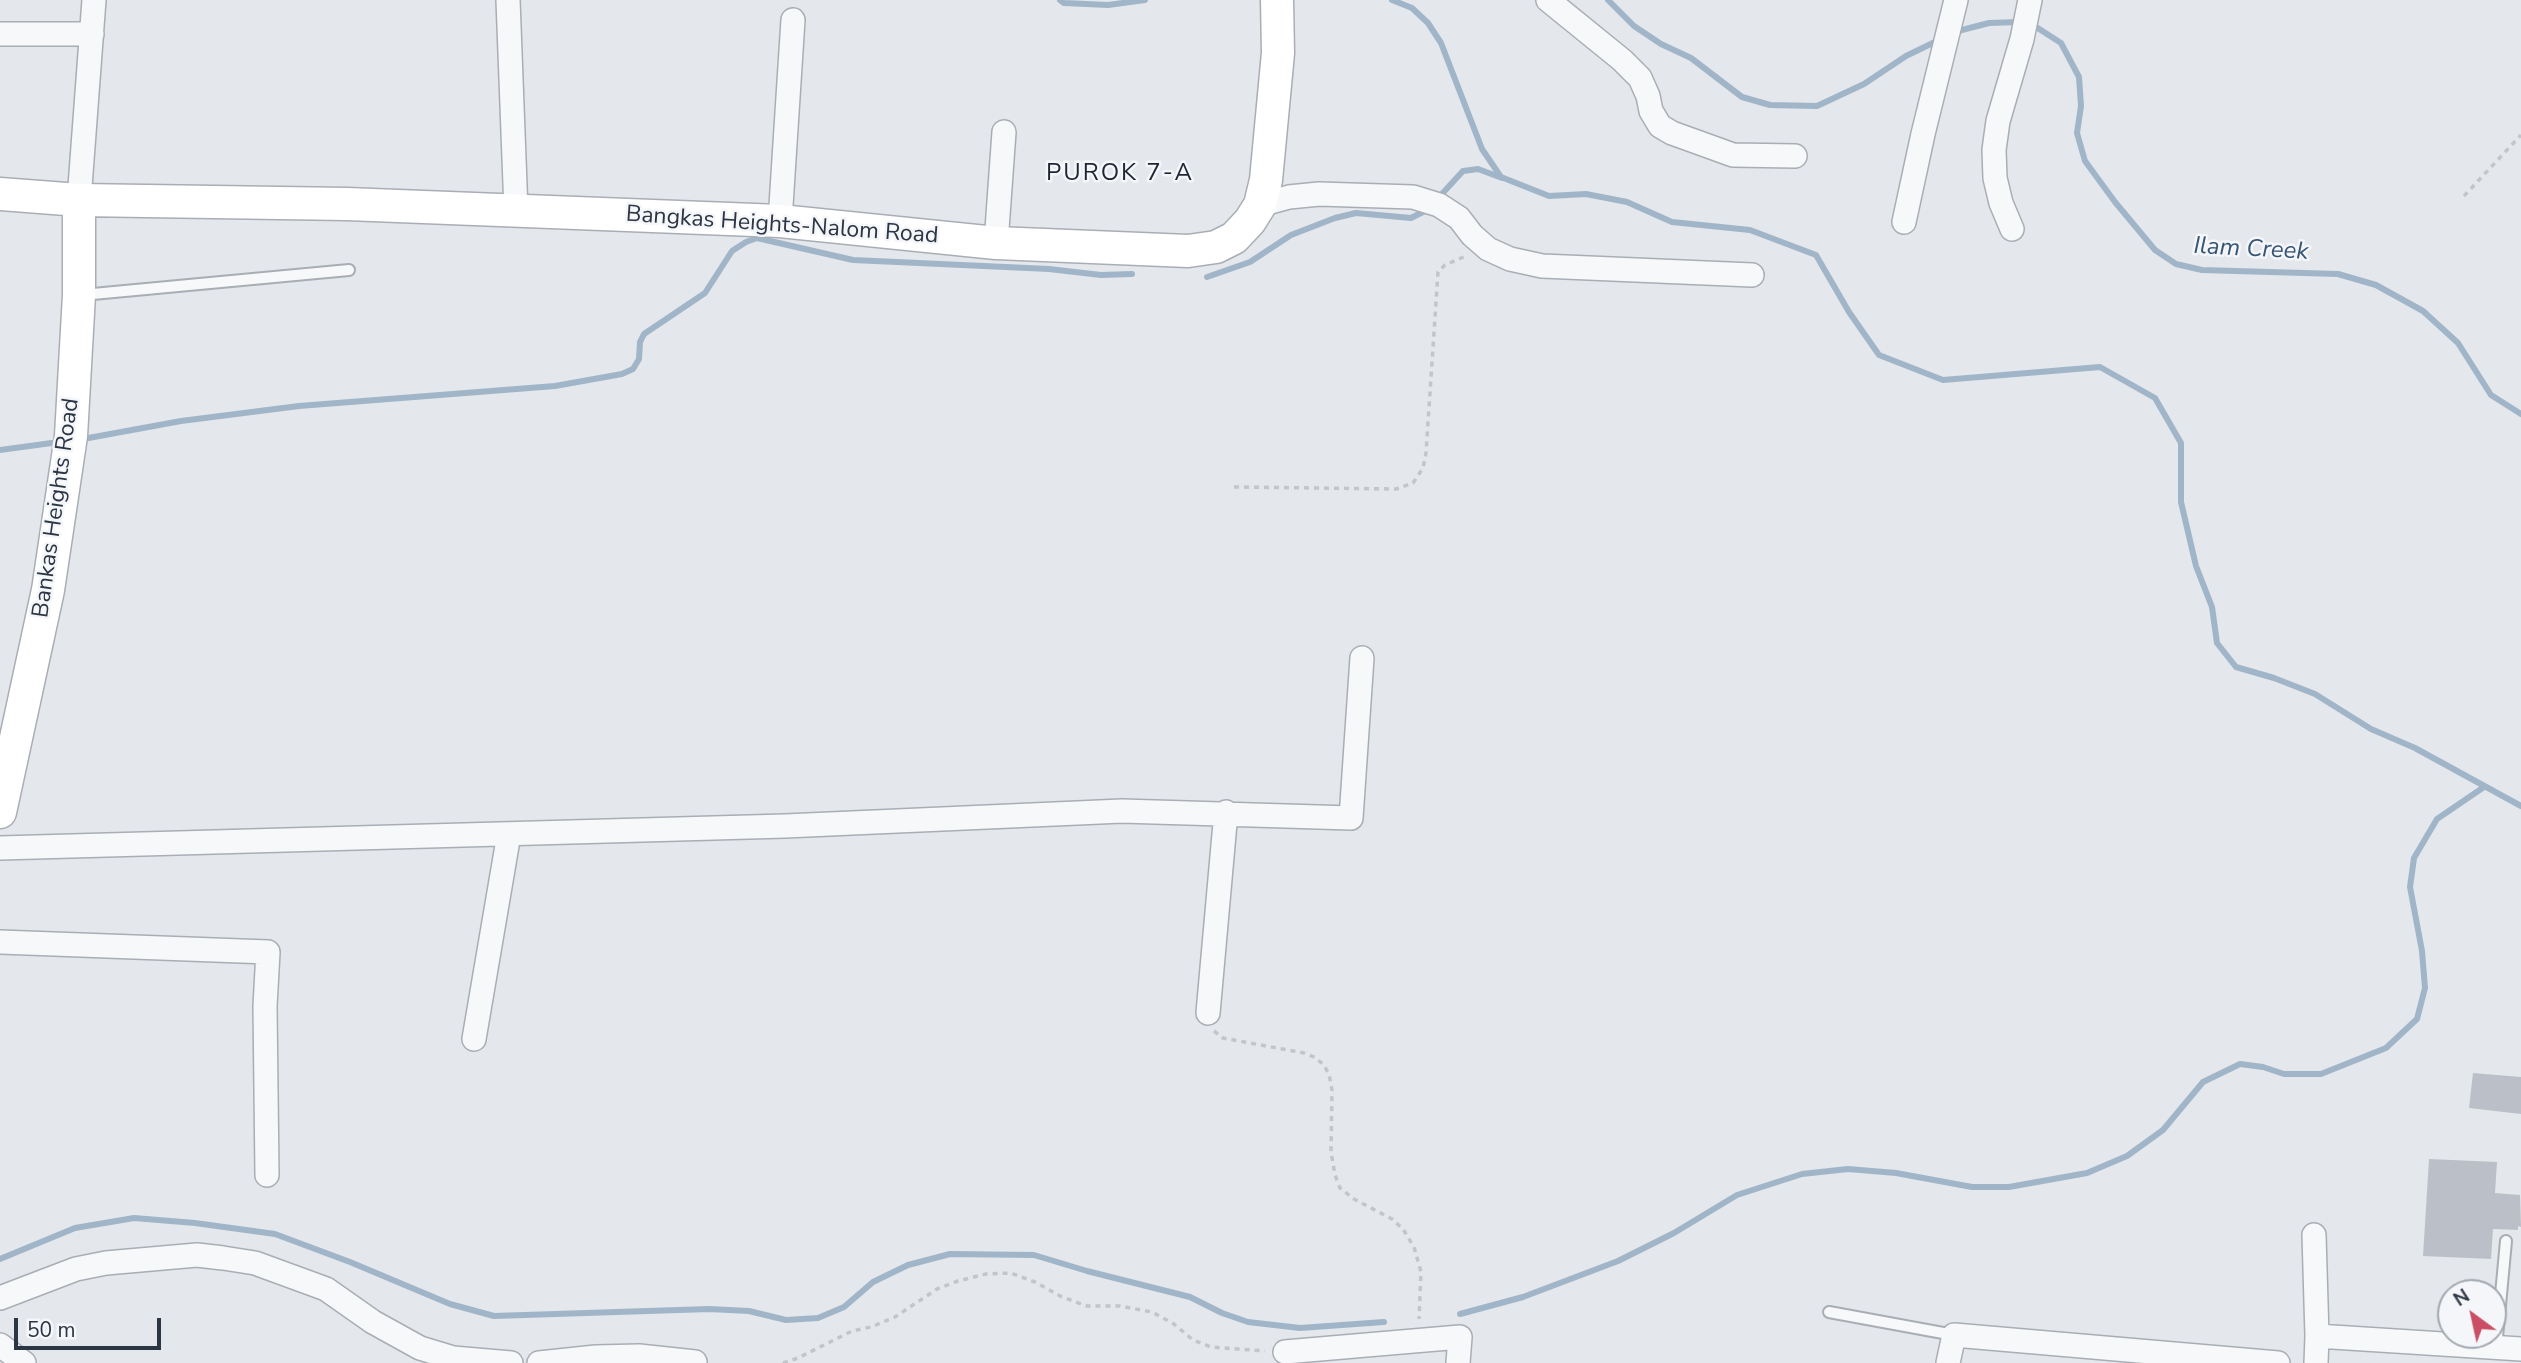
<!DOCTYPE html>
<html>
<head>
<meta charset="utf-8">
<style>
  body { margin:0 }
  #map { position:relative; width:2521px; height:1363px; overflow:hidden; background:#e4e7eb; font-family:"Nunito Sans",sans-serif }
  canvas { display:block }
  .north { position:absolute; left:2437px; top:1279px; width:70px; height:70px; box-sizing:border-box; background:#f4f6f9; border:2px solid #a4a9b0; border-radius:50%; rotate:327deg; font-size:19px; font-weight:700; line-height:28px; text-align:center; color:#2c3543 }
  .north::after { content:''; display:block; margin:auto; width:24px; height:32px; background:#ca4f64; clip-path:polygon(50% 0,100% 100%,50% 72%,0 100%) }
  .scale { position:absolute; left:14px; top:1318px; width:147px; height:32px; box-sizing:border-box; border:4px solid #2c3543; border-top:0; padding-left:9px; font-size:21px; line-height:24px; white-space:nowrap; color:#2c3543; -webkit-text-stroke:5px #f4f6f9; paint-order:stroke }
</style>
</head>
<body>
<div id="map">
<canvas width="2521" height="1363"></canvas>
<div class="north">N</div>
<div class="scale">50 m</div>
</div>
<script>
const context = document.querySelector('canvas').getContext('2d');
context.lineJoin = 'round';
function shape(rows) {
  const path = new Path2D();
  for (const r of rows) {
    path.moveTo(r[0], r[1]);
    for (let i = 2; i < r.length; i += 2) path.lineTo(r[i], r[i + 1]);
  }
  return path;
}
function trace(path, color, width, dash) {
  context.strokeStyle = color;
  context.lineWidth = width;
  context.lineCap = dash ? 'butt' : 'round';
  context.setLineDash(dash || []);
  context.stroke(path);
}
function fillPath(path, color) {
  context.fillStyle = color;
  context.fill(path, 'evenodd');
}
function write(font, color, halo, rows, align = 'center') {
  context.font = font + ' "Nunito Sans",sans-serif';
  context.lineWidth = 5;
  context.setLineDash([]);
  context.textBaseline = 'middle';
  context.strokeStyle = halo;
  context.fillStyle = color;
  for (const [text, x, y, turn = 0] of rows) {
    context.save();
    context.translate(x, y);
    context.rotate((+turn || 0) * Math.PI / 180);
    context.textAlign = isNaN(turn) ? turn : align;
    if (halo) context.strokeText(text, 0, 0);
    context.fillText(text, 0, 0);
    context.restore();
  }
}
trace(shape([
  [1060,0,1064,3,1108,5,1145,0],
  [1392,0,1412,8,1428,23,1441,43,1482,149,1501,177,1549,196,1586,194,1627,202,1672,222,1750,230,1816,255,1849,312,1879,355,1943,380,2100,367,2155,398,2181,443,2181,502,2196,566,2212,607,2217,643,2236,667,2274,678,2315,694,2371,729,2415,748,2521,806],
  [1608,0,1634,26,1661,44,1691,58,1742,97,1770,105,1817,106,1864,84,1906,56,1941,39],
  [2033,25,2061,43,2079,77,2081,106,2077,133,2085,161,2115,202,2155,250,2176,264,2202,270,2338,274,2376,285,2423,311,2458,343,2491,395,2521,414],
  [1958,31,1989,23,2019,22],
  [1440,196,1463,171,1478,169,1502,178],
  [1207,277,1250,262,1291,235,1335,218,1356,213,1411,218,1429,209],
  [83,439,181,421,299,406,555,386,622,374,633,369,639,359,640,342,644,334,705,293,732,251,746,242,757,238,853,260,1049,269,1101,275,1132,274],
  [0,450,59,442],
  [0,1259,75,1228,134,1218,195,1223,275,1234,350,1262,450,1304,494,1316,709,1309,749,1311,786,1320,818,1318,844,1307,873,1282,908,1265,950,1254,1034,1255,1087,1271,1190,1297,1222,1313,1248,1322,1300,1328,1384,1322],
  [1460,1314,1523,1297,1618,1261,1674,1233,1737,1195,1802,1174,1848,1169,1896,1173,1972,1187,2009,1187,2087,1173,2127,1156,2163,1130,2203,1082,2240,1064,2263,1067,2284,1074,2321,1074,2386,1048,2417,1019,2425,988,2422,951,2410,887,2414,858,2437,819,2484,787]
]), '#a1b5c9', 6);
fillPath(shape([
  [2473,1073,2521,1077,2521,1114,2469,1108],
  [2429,1159,2497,1162,2495,1193,2520,1195,2521,1227,2518,1226,2518,1230,2493,1229,2491,1259,2423,1256]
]), '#bbc0c8');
const lane = shape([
  [82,295,349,270],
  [1829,1312,1954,1335],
  [2496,1348,2506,1241]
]);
const street = shape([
  [508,0,516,211],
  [1548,0,1622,60,1640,78,1648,96,1651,111,1660,126,1672,133,1733,155,1795,156],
  [0,34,92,34],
  [79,200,94,0],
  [1260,205,1289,197,1319,194,1413,197,1439,205,1459,218,1472,235,1488,249,1510,259,1542,266,1752,275],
  [780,221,793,20],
  [1904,222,1923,134,1956,0],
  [2012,229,2001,203,1995,178,1994,150,1998,121,2022,39,2030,0],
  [996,243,1004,132],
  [0,848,785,826,1122,811,1351,818,1362,658],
  [0,942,268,952,265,1006,267,1175],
  [1208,1013,1226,812],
  [474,1039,509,834],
  [2314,1235,2317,1336,2316,1363],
  [0,1298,76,1269,106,1263,197,1255,223,1258,255,1263,326,1289,373,1322,420,1348,453,1358,511,1363],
  [2317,1336,2521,1349],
  [0,1345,24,1363],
  [1285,1352,1460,1337,1458,1363],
  [539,1363,596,1357,639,1356,695,1362],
  [1948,1363,1954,1335,2278,1363]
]);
const secondary = shape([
  [0,194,79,200,347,204,780,221,996,243,1188,251,1216,247,1234,238,1250,221,1260,205,1266,180,1278,53,1277,0],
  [0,812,48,590,71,436,79,295,79,200]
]);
trace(lane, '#a9aeb5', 14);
trace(street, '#a9aeb5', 26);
trace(secondary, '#a9aeb5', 35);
trace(shape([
  [2464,196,2521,135],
  [1234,487,1396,489,1413,483,1423,468,1426,453,1438,272,1445,265,1466,256],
  [1214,1031,1223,1038,1304,1053,1314,1057,1323,1064,1329,1074,1332,1090,1331,1152,1335,1175,1340,1188,1354,1199,1392,1219,1403,1229,1414,1247,1421,1272,1419,1319],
  [783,1363,798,1358,852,1331,871,1327,895,1317,937,1289,958,1281,986,1274,1011,1273,1035,1282,1062,1297,1087,1306,1120,1306,1152,1312,1174,1324,1193,1340,1211,1347,1265,1351]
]), '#c2c5ca', 3.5, [5, 5]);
trace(lane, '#f7f8fa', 10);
trace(street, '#f7f8fa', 23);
trace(secondary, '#fff', 32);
write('23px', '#2c3543', '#f4f6f9', [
  ["Bangkas Heights-Nalom Road",782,226,4],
  ["Bankas Heights Road",57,508,-82]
]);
context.letterSpacing = '2px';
write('24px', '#1e2634', '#f4f6f9', [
  ["PUROK 7-A",1120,174]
]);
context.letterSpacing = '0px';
write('italic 24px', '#375576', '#f4f6f9', [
  ["Ilam Creek",2251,250,3]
]);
</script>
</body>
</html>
